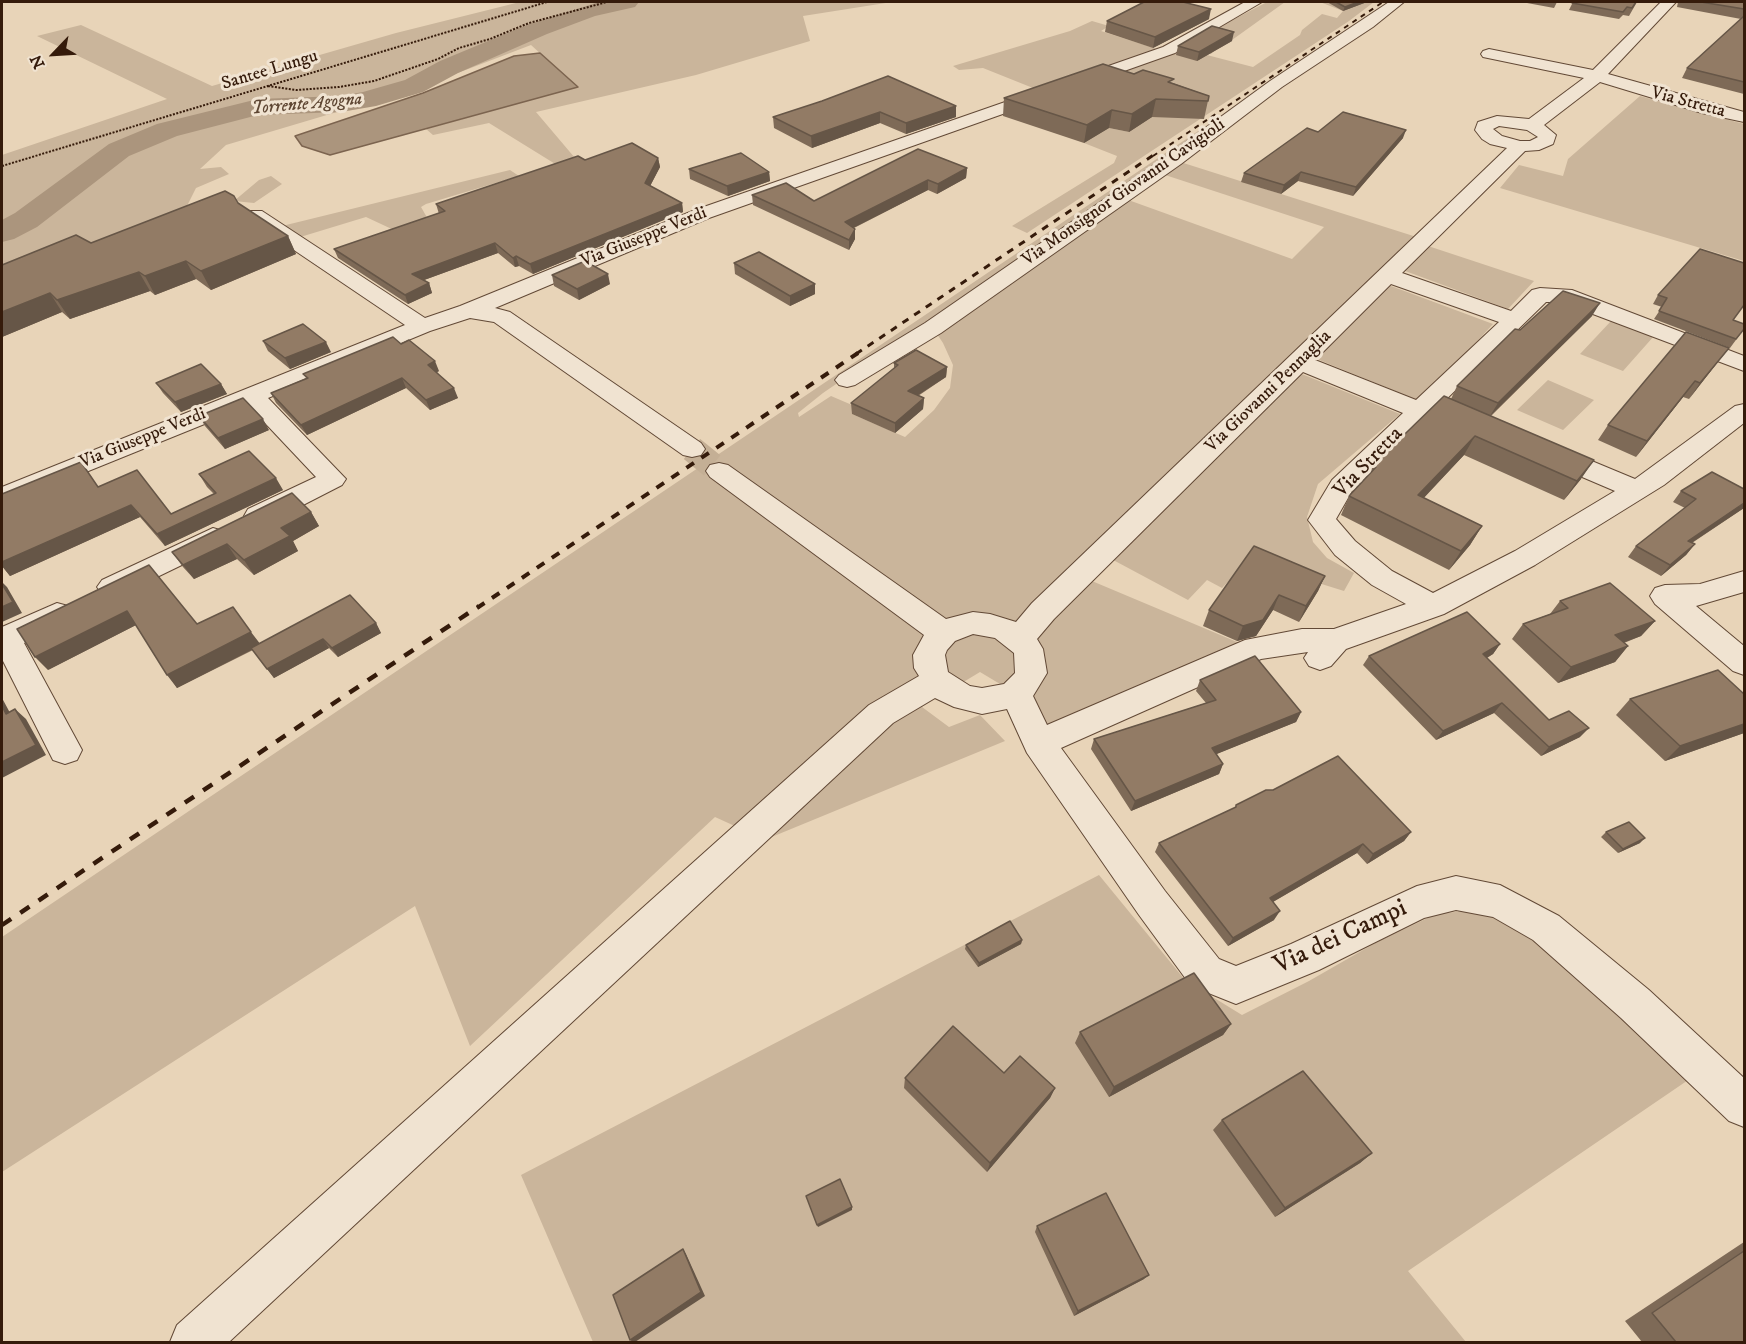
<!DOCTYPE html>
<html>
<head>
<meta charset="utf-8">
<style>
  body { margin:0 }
  #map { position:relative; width:1746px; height:1344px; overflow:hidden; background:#e8d4b8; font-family:"IM FELL DW Pica",serif }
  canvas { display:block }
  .frame { position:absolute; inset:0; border:3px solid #351b0b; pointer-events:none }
  .north { position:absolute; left:24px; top:24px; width:60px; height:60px; -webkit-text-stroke:4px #f0e3d1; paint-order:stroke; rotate:245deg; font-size:16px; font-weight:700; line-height:24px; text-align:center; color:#351b0b }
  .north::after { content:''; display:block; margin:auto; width:21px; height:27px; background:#351b0b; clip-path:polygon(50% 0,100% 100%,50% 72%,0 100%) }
</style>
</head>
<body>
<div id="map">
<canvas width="1746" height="1344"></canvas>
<div class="frame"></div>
<div class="north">N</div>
</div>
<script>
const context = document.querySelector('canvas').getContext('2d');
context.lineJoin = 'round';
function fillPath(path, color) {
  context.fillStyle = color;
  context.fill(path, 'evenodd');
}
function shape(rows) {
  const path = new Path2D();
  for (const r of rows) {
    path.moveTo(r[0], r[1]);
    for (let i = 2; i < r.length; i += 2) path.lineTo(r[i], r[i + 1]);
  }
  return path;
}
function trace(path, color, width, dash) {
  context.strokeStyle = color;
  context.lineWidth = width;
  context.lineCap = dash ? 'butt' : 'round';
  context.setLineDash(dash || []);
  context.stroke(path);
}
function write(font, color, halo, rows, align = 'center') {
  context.font = font + ' "IM FELL DW Pica",serif';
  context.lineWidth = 6;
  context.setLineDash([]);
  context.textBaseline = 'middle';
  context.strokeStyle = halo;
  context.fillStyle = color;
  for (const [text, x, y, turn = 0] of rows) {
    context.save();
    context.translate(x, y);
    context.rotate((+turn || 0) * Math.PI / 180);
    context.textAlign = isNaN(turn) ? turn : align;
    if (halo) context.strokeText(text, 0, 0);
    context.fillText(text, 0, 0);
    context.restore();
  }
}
fillPath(shape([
  [520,2,892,2,803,16,810,41,696,75,536,112,575,158,565,170,489,123,433,135,426,129,577,87,531,45,421,87,226,145,200,169,221,167,229,174,196,188,185,210,123,231,2,278,2,155,167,99,37,36,81,25,212,86,396,33],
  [1267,2,1285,2,1232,40,1195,45,1215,50,1211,54,1183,46],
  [1320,2,1374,2,1349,21,1027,233,1012,226,1114,163,1117,156,1084,143,1109,128,1129,132,1093,79,1180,48,1253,67,1300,35,1302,30,1322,14,1337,18,1343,11],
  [1092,21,1109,26,1101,31,1157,49,1038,90,983,68,959,70,953,66,1070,31],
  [1640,96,1744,124,1744,261,1500,188,1519,165,1563,176,1568,159],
  [1210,123,1212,124,1079,218,823,393,798,413,799,417,831,396,859,408,852,414,905,437,934,410,950,388,953,365,943,343,933,328,1120,197,1292,259,1324,227,1156,172,1174,160,1426,240,1422,244,1534,281,1508,309,1397,268,1383,283,1493,324,1422,402,1307,355,1292,370,1400,414,1318,484,1307,517,1313,542,1327,558,1354,573,1344,591,1248,561,1222,588,1207,580,1188,600,1102,554,1080,576,1249,647,1045,740,1015,693,980,672,922,707,949,727,980,715,1005,741,757,843,737,827,715,817,470,1046,415,906,2,1172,2,937],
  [510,170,519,176,426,204,421,207,429,221,396,231,366,217,297,238,278,227],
  [271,176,282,184,254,203,234,201,259,180],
  [1612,320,1654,336,1623,371,1580,354],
  [1548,380,1594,400,1563,430,1517,410],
  [1099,875,1185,980,1242,1015,1309,981,1377,942,1436,914,1483,909,1529,932,1697,1074,1408,1271,1466,1342,593,1342,521,1175]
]), '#cab59b');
const water = shape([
  [540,53,578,87,330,155,302,146,295,136,423,93,514,56,540,53]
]);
fillPath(water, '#ab957d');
trace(water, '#7c644f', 1.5);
fillPath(shape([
  [599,2,639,2,635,7,595,16,547,34,458,73,423,92,376,106,341,112,258,115,177,136,129,156,37,227,14,239,2,242,2,220,15,213,109,144,157,124,258,99,341,96,363,92,405,80,440,61,529,24,599,2]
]), '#ab957d');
trace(shape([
  [692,449,719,471]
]), '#c4af95', 26, [26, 14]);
const minor = shape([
  [1245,2,1262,2,1175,53,709,218,495,308,510,312,701,443,705,449,701,455,692,457,683,455,494,322,470,318,430,331,268,398,346,479,342,485,268,523,258,525,248,523,244,516,248,509,316,477,249,406,2,506,2,487,405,325,248,219,245,215,248,211,262,211,425,318,460,306,695,210,1163,47,1245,2],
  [1389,2,1404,2,1373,27,1282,87,1181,164,941,333,855,385,847,387,839,385,835,380,839,375,925,323,1167,156,1270,81,1389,2],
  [1661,2,1676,2,1608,74,1744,112,1744,122,1702,113,1600,82,1544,125,1556,135,1553,144,1539,150,1525,151,1402,273,1511,311,1532,290,1540,288,1572,290,1744,356,1744,371,1561,302,1546,302,1352,491,1336,519,1355,541,1392,571,1433,593,1515,551,1615,491,1540,459,1536,453,1540,447,1549,445,1558,447,1635,479,1735,406,1744,404,1744,423,1664,485,1535,565,1444,614,1346,649,1331,666,1320,670,1309,666,1304,658,1308,652,1261,659,1061,748,1165,891,1219,959,1236,966,1291,944,1417,886,1456,876,1500,885,1559,916,1649,990,1744,1078,1744,1127,1729,1121,1621,1018,1533,940,1493,917,1456,910,1424,918,1319,970,1236,1004,1191,986,1139,915,1027,753,1007,709,982,714,954,707,935,698,893,723,229,1342,170,1342,177,1325,869,705,919,676,914,668,913,655,924,635,710,477,706,471,710,465,719,463,728,465,946,619,973,612,990,614,1016,622,1032,603,1507,148,1490,144,1482,139,1475,130,1478,122,1497,116,1529,119,1584,78,1483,57,1481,54,1483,51,1489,49,1593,70,1661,2],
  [1499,126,1527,130,1538,137,1530,141,1520,141,1502,136,1493,129,1499,126],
  [1391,284,1499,322,1416,400,1315,360,1391,284],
  [1303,372,1403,413,1332,480,1308,520,1335,555,1372,585,1406,604,1334,629,1302,629,1245,640,1047,725,1033,696,1047,673,1043,649,1037,639,1054,619,1303,372],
  [973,634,995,638,1014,653,1015,673,1004,684,982,688,970,686,948,672,945,655,947,650,955,641,973,634],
  [213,528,223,531,227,538,223,545,122,594,112,597,102,594,97,587,102,580,213,528],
  [1744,571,1744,592,1696,606,1744,646,1744,675,1733,671,1655,604,1650,596,1655,588,1665,585,1700,584,1744,571],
  [57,603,68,606,72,614,68,622,24,643,82,750,77,760,65,764,53,760,2,659,2,627,57,603]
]);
trace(minor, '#624936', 2);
trace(shape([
  [268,86,296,90,339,87,374,81,438,59,459,48,490,39,529,23,607,2],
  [2,166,547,2]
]), '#351b0b', 2, [2, 1.5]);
fillPath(minor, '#f0e3d1');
trace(shape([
  [1153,156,1383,2]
]), '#351b0b', 2, [5, 5]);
trace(shape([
  [856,354,1155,154]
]), '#351b0b', 3, [7, 7]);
trace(shape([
  [477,608,858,353]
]), '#351b0b', 4, [9, 9]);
trace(shape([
  [2,925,479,606]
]), '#351b0b', 4.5, [11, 11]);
fillPath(shape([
  [1327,2,1367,2,1343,11],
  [1527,2,1557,2,1554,8,1527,3],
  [1573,2,1637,2,1629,16,1623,15,1619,19,1569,10],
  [1678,2,1744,2,1744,94,1682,78,1687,68,1741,19,1677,7],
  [1209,19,1153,48,1105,32,1107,21],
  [1232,41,1197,61,1176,55,1178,46],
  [1134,74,1173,83,1209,96,1204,119,1152,117,1129,132,1109,128,1084,143,1003,116,1004,98],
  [956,106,956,117,906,134,880,123,812,148,774,128,773,117],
  [1318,132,1403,138,1353,196,1298,181,1281,194,1241,182,1244,173],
  [658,158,660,167,650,186,682,203,683,212,533,274,519,266,515,267,498,253,424,280,429,283,432,293,408,304,338,258,334,249,439,214,436,204,585,160],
  [967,168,966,178,937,194,928,190,854,228,855,229,855,239,849,250,753,205,752,195,814,201],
  [689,169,769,172,770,181,728,196,690,179],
  [288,236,296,254,211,290,196,279,155,295,150,291,70,319,62,312,2,337,91,243],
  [734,263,815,294,790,306,735,274],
  [552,275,610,284,579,300,554,286],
  [1658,295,1744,305,1733,320,1744,329,1730,348,1654,319,1662,307,1653,304],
  [1592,316,1491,416,1581,479,1564,500,1464,455,1423,498,1482,526,1470,545,1449,570,1341,515,1349,496,1368,476,1373,465,1451,399,1457,386,1520,330],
  [263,341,331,352,290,369,268,351],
  [1729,348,1717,363,1689,399,1683,397,1636,457,1598,440,1608,425],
  [894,363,947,367,946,377,918,396,924,398,923,409,895,433,852,414,851,403,894,369],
  [439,371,437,372,458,398,430,410,406,388,307,435,276,403,271,393,306,378,303,374],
  [156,383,221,384,227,394,181,412,163,393],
  [199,416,269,430,225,449,205,426],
  [199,474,283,490,165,546,140,517,10,576,2,566,2,494,98,487,171,514,214,494,207,487],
  [1681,491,1744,508,1692,543,1695,544,1686,555,1661,576,1628,557,1636,546,1685,508,1673,502],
  [311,512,319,526,293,541,298,551,254,575,237,559,194,579,183,567,172,552],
  [149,565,197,624,259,644,376,623,381,633,338,657,329,648,274,678,253,650,177,688,136,625,48,670],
  [1325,576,1318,591,1299,622,1273,610,1256,636,1237,641,1203,626,1209,610],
  [1560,601,1655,621,1641,636,1624,643,1628,646,1615,662,1558,683,1512,639,1523,624,1550,614],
  [1500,644,1493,654,1487,658,1549,720,1580,737,1541,756,1494,713,1436,740,1363,665,1369,656],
  [1200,680,1301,712,1296,722,1216,754,1223,764,1219,774,1131,811,1091,749,1094,739,1206,703,1196,691],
  [1744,694,1744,733,1665,761,1616,715,1630,699],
  [1236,805,1411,832,1404,841,1367,864,1357,853,1273,902,1274,920,1228,946,1155,852,1159,843,1235,808],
  [1606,832,1640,843,1618,853,1601,837],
  [1022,940,1021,944,978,967,965,949,966,945],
  [1231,1024,1223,1035,1109,1097,1075,1043,1080,1032],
  [1004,1073,1055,1088,1050,1098,987,1172,904,1088,905,1078],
  [1222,1120,1372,1153,1360,1163,1275,1217,1213,1130],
  [1037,1226,1144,1279,1074,1316,1035,1232],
  [1744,1242,1744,1342,1642,1342,1625,1321]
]), '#7e6a57');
fillPath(shape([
  [1358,2,1367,2,1343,11,1345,7],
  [1211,9,1209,19,1153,48,1155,37],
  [1234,32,1232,41,1197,61,1199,52],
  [1156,99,1152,117,1129,132,1132,114],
  [956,106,956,117,906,134,906,123],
  [1112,110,1109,128,1084,143,1087,125],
  [880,112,880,123,812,148,811,136],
  [1406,130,1403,138,1353,196,1356,187],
  [658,158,660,167,647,192,645,183],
  [967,168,966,178,937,194,938,184],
  [769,172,770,181,728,196,727,186],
  [1301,172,1298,181,1281,194,1284,185],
  [928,180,928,190,845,232,845,222],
  [682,203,683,212,533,274,530,264],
  [855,229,855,239,849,250,849,240],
  [288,236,296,254,211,290,201,271],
  [495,243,498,253,416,283,412,274],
  [516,256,519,266,515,267,513,258],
  [186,261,196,279,155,295,145,276],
  [139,272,150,291,70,319,57,300],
  [608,274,610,284,579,300,577,289],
  [429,283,432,293,408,304,405,295],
  [815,284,815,294,790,306,790,296],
  [50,293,62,312,2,337,2,312],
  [1600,303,1592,316,1490,416,1498,403],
  [326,342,331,352,290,369,285,358],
  [1729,348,1717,363,1689,399,1700,383],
  [435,361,439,371,432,375,428,365],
  [947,367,946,377,907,402,908,391],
  [402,378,406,388,307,435,301,425],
  [1695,381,1683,397,1636,457,1647,441],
  [221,384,227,394,181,412,175,402],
  [454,388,458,398,430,410,426,400],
  [924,398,923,409,895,433,895,423],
  [263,419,269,430,225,449,218,438],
  [1475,436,1464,455,1408,515,1418,495],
  [1594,460,1581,479,1564,500,1577,481],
  [276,478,283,490,165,546,157,534],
  [1744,503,1744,508,1679,551,1688,541],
  [131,505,140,517,10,576,2,566,2,562],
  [311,512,319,526,293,541,298,551,254,575,244,560,281,528],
  [1482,526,1470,545,1449,570,1461,551],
  [227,544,237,559,194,579,183,565],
  [1695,544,1686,555,1661,576,1670,565],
  [1325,576,1318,591,1299,622,1306,606],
  [2,582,7,587,22,613,2,622],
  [1279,595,1273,610,1256,636,1237,641,1243,626],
  [127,611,138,624,48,670,35,657],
  [1655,621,1641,636,1603,650,1615,635],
  [376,623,381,633,338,657,332,648],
  [251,632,261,645,177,688,167,675],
  [323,639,329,648,274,678,267,669],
  [1500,644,1493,654,1476,664,1483,654],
  [1628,646,1615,662,1558,683,1571,667],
  [2,698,16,724,6,714,2,706],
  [1502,703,1494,713,1436,740,1443,731],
  [15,709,26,719,46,755,2,778,2,762],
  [1301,712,1296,722,1207,758,1212,748],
  [1744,724,1744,733,1665,761,1680,746],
  [1589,728,1580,737,1541,756,1549,747],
  [1223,764,1219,774,1131,811,1135,801],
  [1411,832,1404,841,1367,864,1373,854],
  [1645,838,1640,843,1618,853,1623,849],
  [1363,844,1357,853,1264,907,1270,898],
  [1280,911,1274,920,1228,946,1233,938],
  [1022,940,1021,944,978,967,979,963],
  [1231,1024,1223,1035,1109,1097,1114,1087],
  [1055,1088,1050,1098,987,1172,990,1163],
  [1372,1153,1360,1163,1275,1217,1285,1208],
  [852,1207,852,1210,818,1227,817,1225],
  [683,1249,686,1254,705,1296,635,1342,633,1342,630,1340],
  [1149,1275,1144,1279,1074,1316,1078,1311]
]), '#665647');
const building = shape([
  [1144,2,1183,2,1211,9,1155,37,1107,21,1144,2],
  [1336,2,1358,2,1345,7,1336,2],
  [1573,2,1636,2,1632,8,1627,7,1623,12,1572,3,1573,2],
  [1701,2,1744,2,1744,9,1701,2],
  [1744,16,1744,82,1687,68,1744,16],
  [1212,26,1234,32,1199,52,1178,46,1212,26],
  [1103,64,1134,74,1143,70,1174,79,1168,82,1209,96,1208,101,1156,99,1132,114,1112,110,1087,125,1004,98,1103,64],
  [888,76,956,106,906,123,880,112,811,136,773,117,822,101,888,76],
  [1343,112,1406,130,1356,187,1301,172,1284,185,1244,173,1307,128,1318,132,1343,112],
  [632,143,658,158,645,183,682,203,530,264,516,256,513,258,495,243,412,274,429,283,405,295,334,249,445,211,436,204,578,156,585,160,632,143],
  [918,149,967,168,938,184,928,180,845,222,855,229,849,240,752,195,786,183,814,201,918,149],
  [741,153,769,172,727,186,689,169,741,153],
  [225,191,234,196,238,203,288,236,201,271,186,261,145,276,139,272,57,300,50,293,2,312,2,265,76,235,91,243,225,191],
  [1700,249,1744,263,1744,305,1733,320,1744,324,1744,329,1736,339,1659,311,1667,298,1658,295,1700,249],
  [759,252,815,284,790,296,734,263,759,252],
  [585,261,608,274,577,289,552,275,585,261],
  [1563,291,1600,303,1498,403,1457,386,1515,329,1520,330,1563,291],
  [303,324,326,342,285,358,263,341,303,324],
  [1686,332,1729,348,1700,383,1695,381,1647,441,1608,425,1686,332],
  [393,337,401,344,409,340,435,361,428,365,454,388,426,400,402,378,301,425,271,393,308,378,303,374,393,337],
  [916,350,947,367,908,391,924,398,895,423,851,403,898,365,894,363,916,350],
  [201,364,221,384,175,402,156,383,201,364],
  [1444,396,1594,460,1577,481,1475,436,1418,495,1482,526,1461,551,1349,496,1376,467,1373,465,1444,396],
  [243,398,263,419,218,438,199,416,243,398],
  [249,451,276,478,157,534,131,505,2,562,2,494,81,462,98,487,137,470,171,514,216,493,199,474,249,451],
  [1712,472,1744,489,1744,503,1688,541,1695,544,1670,565,1636,546,1696,499,1681,491,1712,472],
  [292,493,311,512,281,528,290,536,244,560,227,544,183,565,172,552,292,493],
  [1254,546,1325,576,1306,606,1279,595,1263,620,1243,626,1209,610,1254,546],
  [149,565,197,624,233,607,251,632,167,675,127,611,35,657,17,629,149,565],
  [1610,583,1655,621,1615,635,1628,646,1571,667,1523,624,1568,608,1560,601,1610,583],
  [2,584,13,602,2,607,2,584],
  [350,595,376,623,332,648,323,639,267,669,251,648,350,595],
  [1467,612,1500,644,1483,654,1549,720,1569,711,1589,728,1549,747,1502,703,1443,731,1369,656,1467,612],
  [1255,656,1301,712,1212,748,1223,764,1135,801,1094,739,1216,700,1200,680,1255,656],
  [1718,670,1744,694,1744,724,1680,746,1630,699,1718,670],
  [2,706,6,714,15,709,36,745,2,762,2,706],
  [1338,756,1411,832,1373,854,1363,844,1270,898,1280,911,1233,938,1159,843,1236,807,1236,805,1266,790,1273,790,1338,756],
  [1629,822,1645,838,1623,849,1606,832,1629,822],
  [1010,921,1022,940,979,963,966,945,1010,921],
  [1194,973,1231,1024,1114,1087,1080,1032,1194,973],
  [953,1026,1004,1073,1020,1056,1055,1088,990,1163,905,1078,953,1026],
  [1303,1071,1372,1153,1285,1208,1222,1120,1303,1071],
  [840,1179,852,1207,817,1225,806,1196,840,1179],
  [1106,1193,1149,1275,1078,1311,1037,1226,1106,1193],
  [683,1249,701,1292,630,1340,613,1295,683,1249],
  [1744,1251,1744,1342,1676,1342,1652,1313,1744,1251]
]);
fillPath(building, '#927b65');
trace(building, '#665647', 1.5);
write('18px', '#351b0b', '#f0e3d1', [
  ["Santee Lungu",270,71,-17],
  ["Via Stretta",1688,103,15],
  ["Via Monsignor Giovanni Cavigioli",1124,193,-35],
  ["Via Giuseppe Verdi",644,238,-22],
  ["Via Giovanni Pennaglia",1269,392,-44],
  ["Via Giuseppe Verdi",143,439,-22]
]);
write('italic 18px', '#5e4633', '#f0e3d1', [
  ["Torrente Agogna",307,105,-5]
]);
write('21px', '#351b0b', '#f0e3d1', [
  ["Via Stretta",1369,463,-46]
]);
write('26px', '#351b0b', '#f0e3d1', [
  ["Via dei Campi",1341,938,-25]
]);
</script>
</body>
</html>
